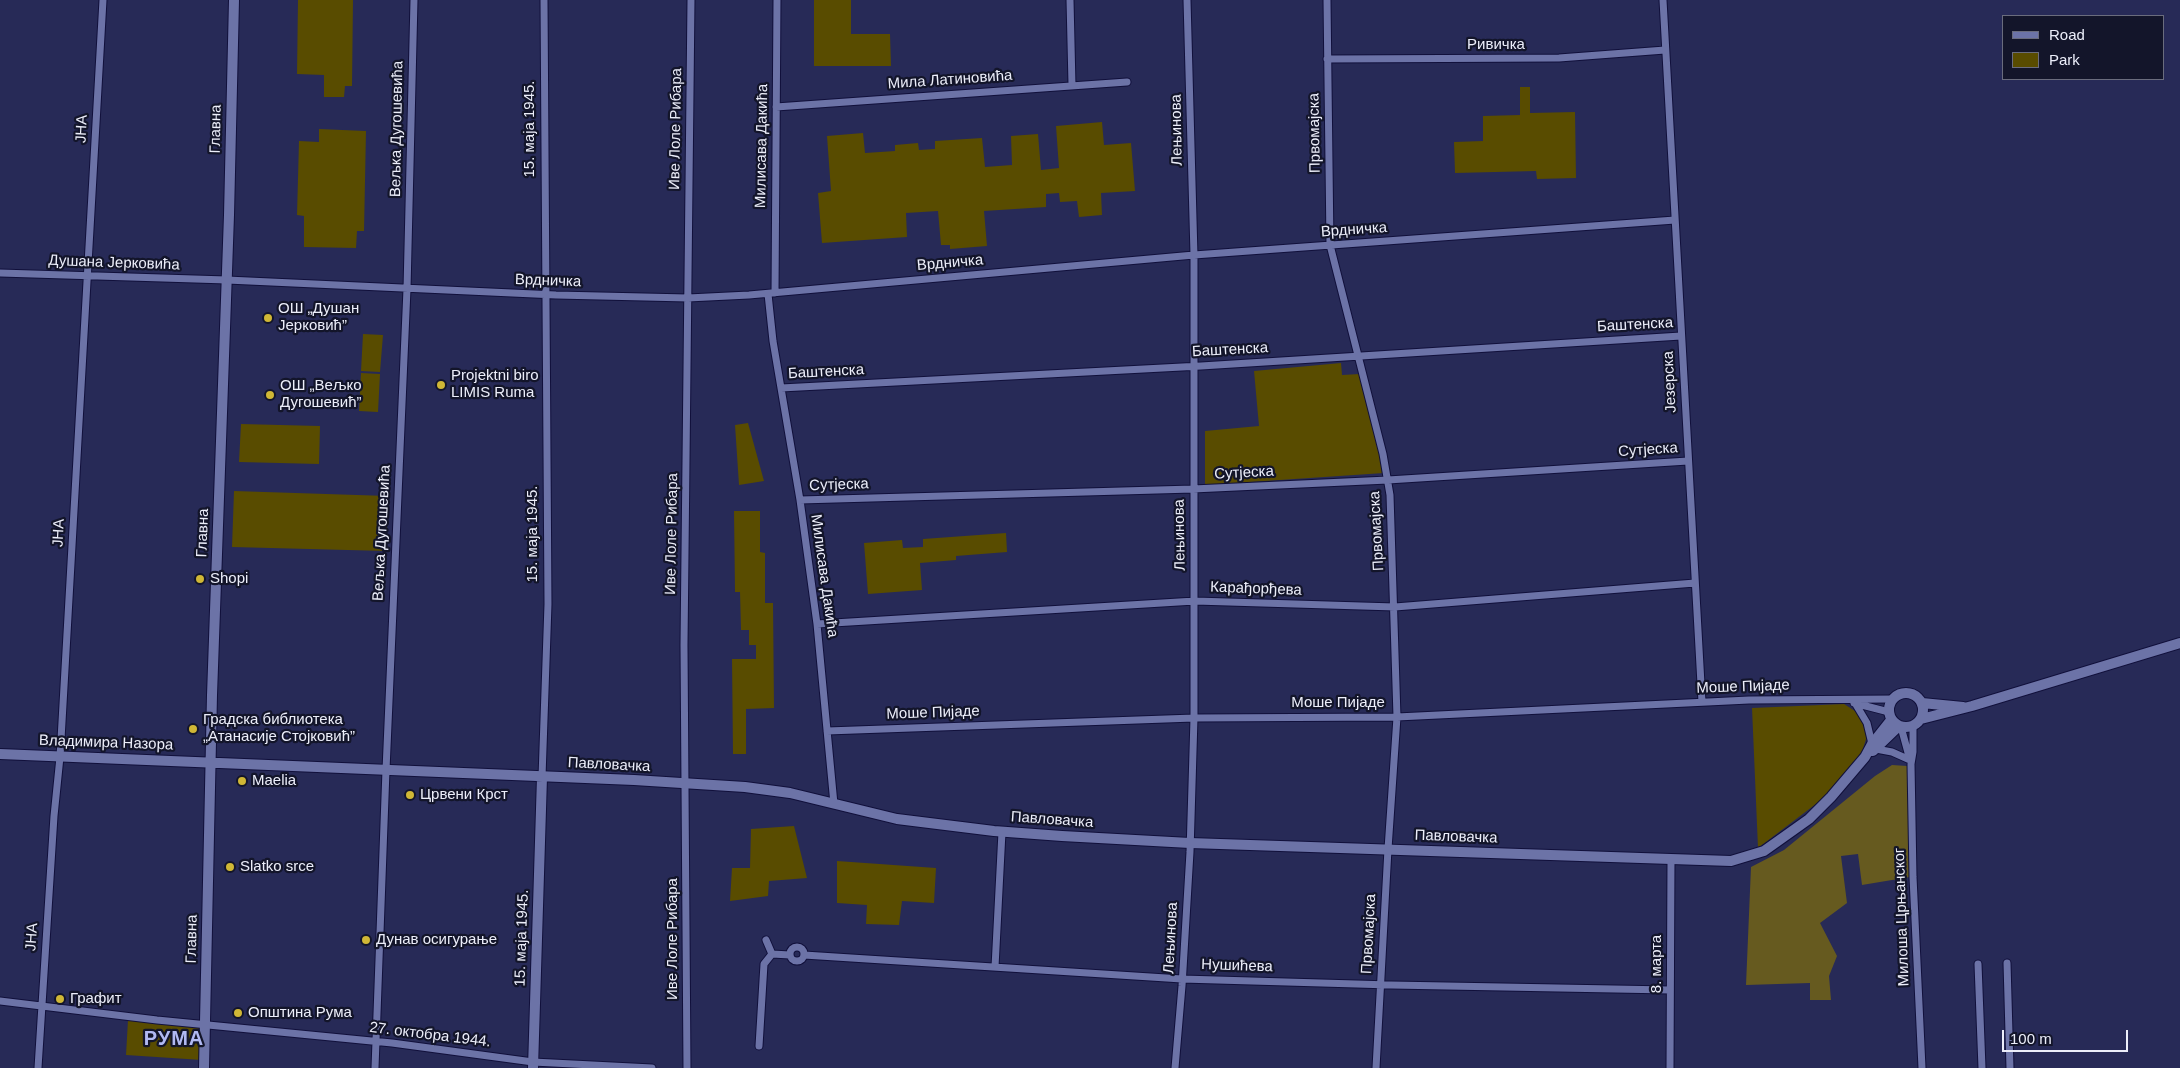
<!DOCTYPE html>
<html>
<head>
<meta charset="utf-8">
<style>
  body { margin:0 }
  #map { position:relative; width:2180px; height:1068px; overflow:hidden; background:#272a57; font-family:Arial,sans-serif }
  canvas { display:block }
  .legend { position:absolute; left:2002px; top:15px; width:162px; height:65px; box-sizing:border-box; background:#13152a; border:1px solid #6a6c7d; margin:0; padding:6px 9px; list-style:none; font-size:15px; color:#eceefa }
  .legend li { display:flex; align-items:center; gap:10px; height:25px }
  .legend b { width:25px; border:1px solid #6a6c7d }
  .scale { position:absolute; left:2002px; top:1030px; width:126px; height:22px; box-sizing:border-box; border:2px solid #eceefa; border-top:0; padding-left:6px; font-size:15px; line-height:18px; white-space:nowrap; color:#eceefa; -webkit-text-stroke:4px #13152a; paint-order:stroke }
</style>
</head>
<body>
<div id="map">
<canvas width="2180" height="1068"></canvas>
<ul class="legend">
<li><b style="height:6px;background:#6c73a7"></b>Road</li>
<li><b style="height:14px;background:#594c00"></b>Park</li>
</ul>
<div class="scale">100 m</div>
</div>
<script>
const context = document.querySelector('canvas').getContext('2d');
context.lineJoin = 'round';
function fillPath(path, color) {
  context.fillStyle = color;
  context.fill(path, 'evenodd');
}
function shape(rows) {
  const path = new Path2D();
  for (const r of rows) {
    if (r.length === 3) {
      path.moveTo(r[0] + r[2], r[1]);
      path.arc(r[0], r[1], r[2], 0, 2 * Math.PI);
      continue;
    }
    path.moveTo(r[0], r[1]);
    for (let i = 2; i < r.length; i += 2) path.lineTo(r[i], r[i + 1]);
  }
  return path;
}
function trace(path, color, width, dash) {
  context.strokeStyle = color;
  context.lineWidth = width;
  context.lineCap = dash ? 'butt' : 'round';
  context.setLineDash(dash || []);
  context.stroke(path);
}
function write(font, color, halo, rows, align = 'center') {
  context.font = font + ' Arial,sans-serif';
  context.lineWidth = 4.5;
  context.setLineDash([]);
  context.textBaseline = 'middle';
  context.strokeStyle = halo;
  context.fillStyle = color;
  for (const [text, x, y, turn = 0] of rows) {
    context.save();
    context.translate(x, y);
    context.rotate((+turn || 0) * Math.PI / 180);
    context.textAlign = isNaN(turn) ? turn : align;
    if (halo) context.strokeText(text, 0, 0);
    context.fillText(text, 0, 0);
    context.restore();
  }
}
fillPath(shape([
  [298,0,353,0,352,86,345,86,344,97,324,97,324,75,297,74],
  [814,0,851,0,851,34,890,34,891,66,814,66],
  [1520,87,1530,87,1530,113,1575,112,1576,178,1537,179,1536,171,1455,173,1454,142,1483,141,1483,116,1520,115],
  [1102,122,1104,145,1131,143,1135,191,1101,193,1102,215,1079,217,1077,201,1060,202,1059,193,1046,194,1046,207,984,211,987,246,950,249,950,245,941,245,938,211,906,213,907,237,822,243,818,193,831,191,827,136,863,133,865,153,895,151,895,145,918,143,919,150,935,149,935,141,982,138,985,167,1012,165,1011,136,1038,134,1041,170,1059,168,1056,126],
  [319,129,366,131,364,231,357,231,356,248,304,247,304,216,297,215,299,141,319,142],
  [363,334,383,335,380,372,361,371],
  [1341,363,1342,375,1360,374,1384,473,1205,485,1205,431,1259,426,1254,371],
  [361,373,380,374,378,412,359,411],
  [748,423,764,481,739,485,735,425],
  [241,424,320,426,319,464,239,462],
  [234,491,388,496,386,551,232,547],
  [734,511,760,511,760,552,765,553,765,603,773,603,774,708,746,709,746,754,733,754,732,659,756,659,756,645,749,645,749,630,741,630,740,592,735,592],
  [1006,533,1007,552,956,556,956,560,920,563,922,590,868,594,864,543,902,540,903,548,923,547,923,539],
  [1844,704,1855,711,1863,720,1867,736,1860,758,1829,794,1758,848,1752,708],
  [794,826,807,878,769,881,768,896,730,901,732,868,750,868,751,829],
  [837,861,936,868,934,903,902,901,899,925,866,924,867,905,837,903],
  [128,1020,203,1026,202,1060,126,1055]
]), '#594c00');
fillPath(shape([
  [1892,765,1907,766,1910,877,1862,885,1858,854,1841,856,1847,903,1820,923,1837,956,1829,976,1831,1000,1810,1000,1810,983,1746,985,1751,867,1784,850,1875,776]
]), '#665a1f');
const street = shape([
  [1070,0,1072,85],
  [1327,0,1330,245,1383,454,1390,495,1397,717,1388,849,1376,1068],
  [1663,0,1702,702],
  [1327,59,1559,58,1665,50],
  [776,107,1127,82],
  [0,273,227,280,556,295,688,298,749,295,1194,255,1675,220],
  [775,293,777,0],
  [768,294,773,341,800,500,817,624,834,804],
  [781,388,1201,366,1681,336],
  [800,500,1193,489,1388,480,1688,461],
  [817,624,1195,601,1395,607,1695,583],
  [1854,703,1889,712],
  [1855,703,1867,723,1872,744],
  [1913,726,1913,752,1911,764,1913,877,1922,1068],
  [1901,727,1910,760],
  [827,731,1194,718,1397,717,1749,700,1892,699],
  [1876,749,1892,752,1910,760],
  [542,777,548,604,544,0],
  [766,940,772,954],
  [797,954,7],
  [804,955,1182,979,1391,985,1670,990],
  [2007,963,2010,1068],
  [1978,964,1982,1068],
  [995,967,1002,832],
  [0,1001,157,1020,392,1043,533,1062,652,1068],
  [759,1046,764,964,772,954,790,955],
  [38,1068,54,816,60,757,103,0],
  [375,1068,386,770,407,289,414,0],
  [687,1068,684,645,691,0],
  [1175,1068,1182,986,1190,852,1194,718,1194,255,1187,0],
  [1670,1068,1671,860]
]);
const secondary = shape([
  [1906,710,17],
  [1922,703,1963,707],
  [1921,719,1972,706,2180,643],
  [1873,751,1899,726],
  [0,754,634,780,745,787,790,793,897,819,994,831,1062,836,1190,843,1731,861,1764,851,1809,819,1831,797,1865,757,1872,744,1891,720],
  [204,1068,212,695,229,215,234,0],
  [533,1068,542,777]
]);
trace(street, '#11103b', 9);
trace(secondary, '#11103b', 12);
trace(street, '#6c73a7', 7);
trace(secondary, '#6c73a7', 10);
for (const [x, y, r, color] of [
  [268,318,5,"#d0b736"],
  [441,385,5,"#d0b736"],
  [270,395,5,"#d0b736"],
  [200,579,5,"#d0b736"],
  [193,729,5,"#d0b736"],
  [242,781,5,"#d0b736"],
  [410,795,5,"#d0b736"],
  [230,867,5,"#d0b736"],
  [366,940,5,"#d0b736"],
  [60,999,5,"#d0b736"],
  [238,1013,5,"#d0b736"]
]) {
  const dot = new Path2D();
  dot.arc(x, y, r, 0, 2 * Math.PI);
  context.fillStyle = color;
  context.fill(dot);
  trace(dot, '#13152a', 2);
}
write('15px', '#eceefa', '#13152a', [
  ["Ривичка",1496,45],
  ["Мила Латиновића",950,80,-4],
  ["ЈНА",82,129,-87],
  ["Главна",216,129,-89],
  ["Вељка Дугошевића",397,129,-89],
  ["15. маја 1945.",530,129,-90],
  ["Иве Лоле Рибара",676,129,-89],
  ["Лењинова",1177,130,-91],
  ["Првомајска",1315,133,-91],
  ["Милисава Дакића",762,146,-89],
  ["Врдничка",1354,230,-4],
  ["Душана Јерковића",114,263,2],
  ["Врдничка",950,263,-5],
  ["Врдничка",548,281,2],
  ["Баштенска",1635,325,-3],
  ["Баштенска",1230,350,-3],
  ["Баштенска",826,372,-3],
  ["Језерска",1670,382,-93],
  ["Сутјеска",1648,450,-4],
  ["Сутјеска",1244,473,-3],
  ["Сутјеска",839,485,-2],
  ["Првомајска",1377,531,-93],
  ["ЈНА",59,533,-87],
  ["Главна",203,533,-88],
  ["Вељка Дугошевића",382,533,-87],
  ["15. маја 1945.",533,534,-90],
  ["Иве Лоле Рибара",672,534,-89],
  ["Лењинова",1180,535,-91],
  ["Милисава Дакића",824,576,82],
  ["Карађорђева",1256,589,2],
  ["Моше Пијаде",1743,687,-2],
  ["Моше Пијаде",1338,703],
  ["Моше Пијаде",933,713,-2],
  ["Владимира Назора",106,743,2],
  ["Павловачка",609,765,3],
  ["Павловачка",1052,820,4],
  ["Павловачка",1456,837,2],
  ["Милоша Црњанског",1902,917,-92],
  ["Првомајска",1369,934,-87],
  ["ЈНА",32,937,-86],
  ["15. маја 1945.",522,938,-88],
  ["Лењинова",1171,938,-87],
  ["Главна",192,939,-89],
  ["Иве Лоле Рибара",673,939,-90],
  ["8. марта",1657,964,-90],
  ["Нушићева",1237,966,2],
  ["27. октобра 1944.",430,1035,7]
]);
write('15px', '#eceefa', '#13152a', [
  ["ОШ „Душан",278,309],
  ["Јерковић”",278,326],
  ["Projektni biro",451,376],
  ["LIMIS Ruma",451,393],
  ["ОШ „Вељко",280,386],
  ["Дугошевић”",280,403],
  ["Shopi",210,579],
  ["Градска библиотека",203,720],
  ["„Атанасије Стојковић”",203,737],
  ["Maelia",252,781],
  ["Црвени Крст",420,795],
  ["Slatko srce",240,867],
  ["Дунав осигурање",376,940],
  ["Графит",70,999],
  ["Општина Рума",248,1013]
], 'left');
context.letterSpacing = '1px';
write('bold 20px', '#b1b9f2', '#13152a', [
  ["РУМА",174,1039]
]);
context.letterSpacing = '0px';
</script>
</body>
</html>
